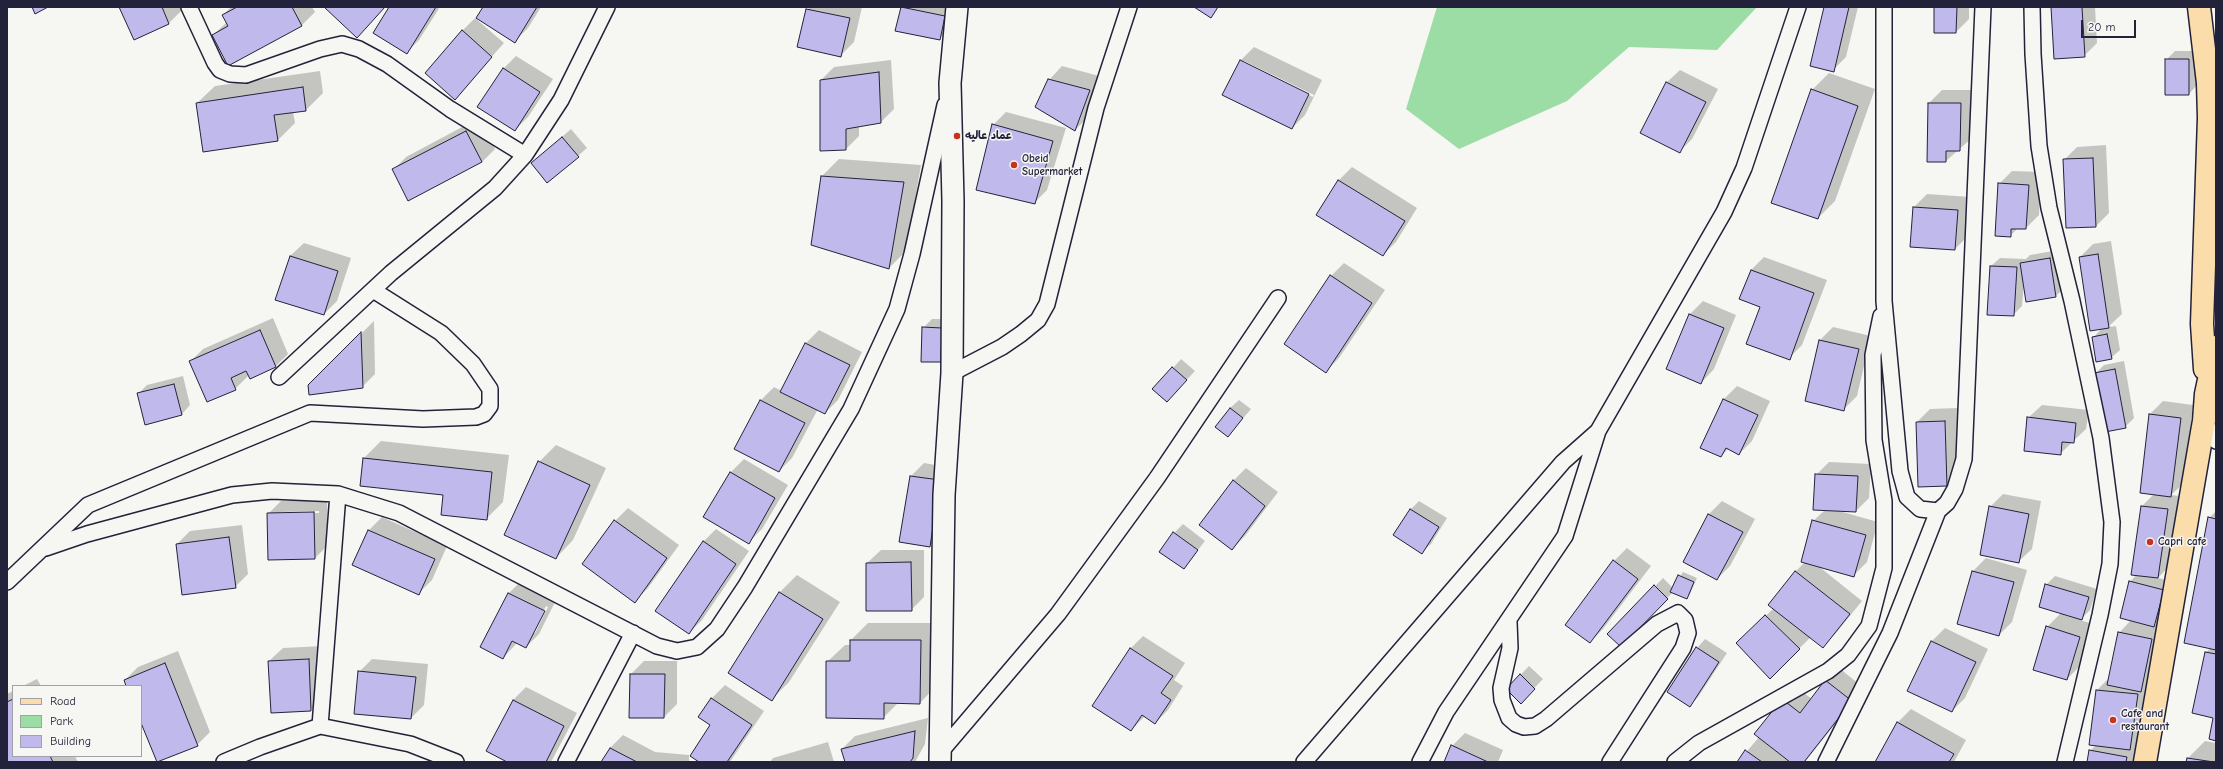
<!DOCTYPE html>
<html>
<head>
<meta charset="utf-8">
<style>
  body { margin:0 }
  #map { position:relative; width:2223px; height:769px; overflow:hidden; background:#f6f6f2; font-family:"Comic Neue",sans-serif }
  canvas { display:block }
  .frame { position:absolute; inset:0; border:8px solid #22223b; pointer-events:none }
  .legend { position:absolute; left:12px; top:685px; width:130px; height:72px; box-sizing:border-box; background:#f6f6f2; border:1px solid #a1a1a9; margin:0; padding:5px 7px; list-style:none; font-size:12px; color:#22223b }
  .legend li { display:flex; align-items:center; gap:8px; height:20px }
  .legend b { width:20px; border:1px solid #a1a1a9 }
  .scale { position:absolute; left:2081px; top:20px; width:55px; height:18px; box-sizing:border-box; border:2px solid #22223b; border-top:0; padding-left:5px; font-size:12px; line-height:14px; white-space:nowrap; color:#22223b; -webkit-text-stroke:3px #f6f6f2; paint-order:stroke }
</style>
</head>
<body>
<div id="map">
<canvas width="2223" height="769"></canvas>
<div class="frame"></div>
<ul class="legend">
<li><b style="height:5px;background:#faddab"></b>Road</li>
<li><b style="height:11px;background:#9cdca5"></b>Park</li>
<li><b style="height:11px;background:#c0baec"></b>Building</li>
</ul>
<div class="scale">20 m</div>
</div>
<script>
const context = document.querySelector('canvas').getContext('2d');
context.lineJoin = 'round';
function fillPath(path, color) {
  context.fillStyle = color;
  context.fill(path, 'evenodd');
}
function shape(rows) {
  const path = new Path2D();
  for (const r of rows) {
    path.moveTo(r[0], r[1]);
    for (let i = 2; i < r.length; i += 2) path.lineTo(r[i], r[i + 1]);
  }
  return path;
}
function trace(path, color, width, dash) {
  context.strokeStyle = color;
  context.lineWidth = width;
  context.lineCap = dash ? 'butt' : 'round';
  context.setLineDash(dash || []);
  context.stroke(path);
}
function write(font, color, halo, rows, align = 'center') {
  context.font = font + ' "Comic Neue","Playpen Sans Arabic",sans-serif';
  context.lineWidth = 3;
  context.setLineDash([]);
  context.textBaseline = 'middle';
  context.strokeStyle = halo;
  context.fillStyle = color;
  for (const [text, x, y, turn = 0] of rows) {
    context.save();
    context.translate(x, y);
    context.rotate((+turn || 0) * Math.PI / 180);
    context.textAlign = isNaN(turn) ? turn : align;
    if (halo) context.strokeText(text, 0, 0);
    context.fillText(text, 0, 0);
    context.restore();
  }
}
fillPath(shape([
  [1437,7,1757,7,1717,50,1629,47,1567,101,1459,149,1406,109]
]), '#9cdca5');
fillPath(shape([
  [120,7,180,7,182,10,169,23,135,39],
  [231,7,312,7,315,12,302,25,213,35,227,22,223,15],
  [390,7,440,7,419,40,406,53],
  [484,7,541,7,528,28,515,41],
  [809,7,862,7,854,42,841,55,799,47],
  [902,7,952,7,948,31,939,39,897,30],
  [1825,7,1858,7,1846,57,1833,70],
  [1935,7,1969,7,1969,19,1956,32],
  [2052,7,2095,7,2097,43,2084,56],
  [475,18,504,43,455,98,462,31],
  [1254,47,1322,80,1305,115,1292,128,1224,95,1241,60],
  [1244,61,1314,95,1313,97,1244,63],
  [2175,51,2198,51,2197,85,2189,94,2166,60],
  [516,56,553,79,528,117,515,130,503,69],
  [891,60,894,109,881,122,859,126,859,136,846,149,821,80,834,67],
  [1062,66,1103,77,1088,117,1075,130,1049,80],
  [1680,70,1718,89,1692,139,1679,152,1666,83],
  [320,71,323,93,306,110,293,112,295,123,278,140,197,103,215,86],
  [1829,73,1875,89,1835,201,1818,218,1812,90],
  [1942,90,1974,90,1973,137,1946,161,1929,103],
  [1006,112,1066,128,1047,190,1034,203,993,125],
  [479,118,495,149,482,162,393,170,406,157],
  [571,129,587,148,548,182,532,163],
  [2106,145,2109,213,2096,226,2064,160,2077,147],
  [839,159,921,165,906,251,889,268,822,176],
  [1352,167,1417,208,1396,242,1383,255,1318,215,1339,180],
  [2012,171,2041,172,2039,215,2026,228,2018,228,2010,236,1999,184],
  [1927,194,1971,197,1968,236,1955,249,1914,207],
  [2111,241,2122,314,2108,327,2116,326,2120,350,2111,358,2093,338,2102,328,2080,257,2093,244],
  [304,243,351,258,337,301,324,314,277,299,290,256],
  [2059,250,2064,288,2056,296,2024,282,2022,306,2013,315,1991,266,2000,258,2026,259,2030,255],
  [1764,257,1827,280,1802,345,1789,358,1761,307,1751,270],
  [1344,263,1385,290,1339,358,1326,371,1331,276],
  [1703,301,1736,315,1714,369,1701,383,1667,369,1690,314],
  [273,318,288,354,275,367,249,375,235,389,190,362,203,349],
  [932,319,950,319,949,352,941,361,923,328],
  [374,321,375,374,362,387,309,385],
  [1833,327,1871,336,1857,396,1844,409,1820,340],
  [819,330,862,352,838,400,825,413,818,409,792,458,779,471,736,449,761,400,774,387,782,391,806,343],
  [1181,359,1195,371,1175,392,1173,368],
  [2124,361,2134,418,2125,427,2095,374,2104,365],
  [183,376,190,405,182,414,138,394,147,385],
  [1737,386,1770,401,1752,441,1739,454,1728,449,1721,456,1702,447,1724,399],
  [1239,400,1251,409,1228,436,1230,408],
  [2163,401,2193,405,2184,483,2171,495,2180,496,2171,564,2158,578,2172,581,2163,617,2155,624,2165,626,2143,736,2136,743,2140,744,2137,762,2088,762,2090,751,2096,745,2090,744,2097,690,2110,677,2119,633,2131,620,2130,582,2137,574,2132,574,2142,506,2154,494,2150,414],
  [2042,405,2089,410,2086,429,2060,454,2028,418],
  [1958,408,1959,472,1946,485,1917,422,1930,409],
  [381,441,509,455,503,502,486,519,444,494,361,485,364,458],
  [556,445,606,468,573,540,556,558,539,462],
  [744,459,788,485,762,529,749,542,705,517,731,472],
  [1829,462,1871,464,1869,498,1856,511,1839,511,1878,522,1867,562,1854,575,1817,565,1862,601,1836,633,1823,646,1811,637,1770,677,1737,643,1774,608,1795,572,1805,562,1813,521,1825,510,1816,475],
  [924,463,953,468,942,533,929,546,911,476],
  [1246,468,1278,492,1245,536,1232,549,1233,481],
  [2003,494,2041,501,2032,549,2018,562,1990,507],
  [327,500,328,545,315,558,268,514,281,501],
  [319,511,319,513,280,514,280,512],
  [1419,501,1447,518,1431,544,1422,552,1411,509],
  [1722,501,1755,519,1730,566,1717,579,1684,562,1709,514],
  [628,508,679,545,648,588,635,601,615,521],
  [2216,511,2216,740,2215,717,2193,713,2206,652,2211,648,2209,518],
  [382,517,447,546,432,580,419,593,354,565,369,530],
  [1183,524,1205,541,1184,568,1174,533],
  [242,525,248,574,235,587,177,544,190,531],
  [716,529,749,551,702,620,689,633,703,542],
  [1627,548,1651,566,1603,629,1590,642,1614,561],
  [881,550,924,550,924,597,911,610,867,563],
  [1986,558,2027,570,2012,622,1999,635,1958,624,1973,571],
  [1683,572,1697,578,1690,594,1686,598,1673,592,1621,646,1609,634,1663,578,1673,588],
  [797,575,840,602,789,682,772,699,729,672,780,592],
  [2055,576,2097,589,2090,610,2080,620,2093,624,2080,666,2067,679,2047,627,2061,613,2046,585],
  [522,580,557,598,539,634,526,647,517,643,503,658,481,647,509,593],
  [546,606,548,607,535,633,533,633],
  [868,623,937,623,937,685,920,703,899,702,883,718,827,662,845,645,851,645,851,640],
  [1945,628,1988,649,1965,698,1952,711,1908,690,1932,641],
  [1143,636,1185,663,1174,680,1183,686,1168,710,1155,723,1145,716,1131,730,1130,649],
  [1705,639,1727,653,1698,697,1690,706,1697,648],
  [322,646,324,697,311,710,269,661,283,648],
  [178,651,210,732,197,745,141,720,141,686,127,686,125,680,138,667],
  [372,659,428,664,424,705,411,718,359,672],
  [644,661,677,661,677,704,664,717,631,674],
  [1529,666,1543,679,1521,702,1507,689],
  [1839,668,1864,688,1805,762,1738,762,1759,737,1796,687,1812,699],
  [37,679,41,686,23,686],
  [725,685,764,711,730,762,701,762,712,724,700,716,712,698],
  [526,687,577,713,551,762,509,762,513,700],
  [13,691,13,756,75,756,78,762,7,762,7,694],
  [1911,709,1966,740,1954,762,1876,762,1898,722],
  [928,718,925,744,915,762,846,762,842,749,855,736],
  [1465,733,1503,750,1498,762,1445,762,1452,746],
  [623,735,655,752,689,755,689,762,602,762,610,748],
  [2205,741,2216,743,2216,762,2187,762,2188,758],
  [828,742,834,762,770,762,773,758]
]), '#0003');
const building = shape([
  [32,7,48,7,35,14,32,7],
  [119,7,162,7,169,24,134,40,119,7],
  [237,7,292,7,302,26,228,66,212,35,228,26,222,15,237,7],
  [324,7,385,7,357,38,324,7],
  [389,7,436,7,407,54,373,33,389,7],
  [483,7,537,7,515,43,476,18,483,7],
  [901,7,945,16,940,40,895,31,901,7],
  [1194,7,1218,7,1211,18,1194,7],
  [1824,7,1849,7,1834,72,1810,66,1824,7],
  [1934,7,1957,7,1956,33,1934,33,1934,7],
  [2051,7,2082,7,2085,57,2054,59,2051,7],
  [806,9,850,18,841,57,797,47,806,9],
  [462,30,492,57,455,100,425,73,462,30],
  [2165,59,2189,59,2189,95,2165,95,2165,59],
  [1240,60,1309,94,1292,129,1222,95,1240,60],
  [503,68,540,92,515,131,477,107,503,68],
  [879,72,881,123,846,129,846,150,820,151,820,80,879,72],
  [1048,79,1090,90,1075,131,1035,107,1048,79],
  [1666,82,1706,102,1680,153,1640,133,1666,82],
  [303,87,306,111,274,115,278,141,203,152,196,103,303,87],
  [1811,89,1858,106,1818,219,1771,203,1811,89],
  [1928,103,1961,103,1960,151,1946,151,1946,162,1927,162,1928,103],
  [992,124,1053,141,1035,204,976,190,992,124],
  [466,131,482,162,408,201,392,169,466,131],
  [562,137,579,157,547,183,531,163,562,137],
  [2093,158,2096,227,2066,228,2063,159,2093,158],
  [821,176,904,182,889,269,811,245,821,176],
  [1338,180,1405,221,1383,256,1316,215,1338,180],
  [1998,183,2029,185,2026,229,2011,229,2011,237,1995,236,1998,183],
  [1913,207,1958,210,1955,250,1910,247,1913,207],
  [2098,254,2109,328,2090,331,2079,257,2098,254],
  [290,256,338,271,324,315,275,300,290,256],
  [2050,258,2056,297,2026,302,2020,263,2050,258],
  [1990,266,2017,267,2014,316,1987,315,1990,266],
  [1751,270,1814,293,1790,360,1746,344,1760,307,1739,299,1751,270],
  [1330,275,1372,303,1326,373,1284,344,1330,275],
  [1689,314,1724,328,1701,384,1666,369,1689,314],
  [922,327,942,328,941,362,921,362,922,327],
  [260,330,276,367,250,379,246,371,231,378,236,390,207,402,189,361,260,330],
  [361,332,363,388,309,395,308,385,361,332],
  [2107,334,2112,359,2096,362,2092,337,2107,334],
  [1819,340,1859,349,1844,411,1805,401,1819,340],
  [805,343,850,365,825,414,780,392,805,343],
  [1172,367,1187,380,1167,402,1152,389,1172,367],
  [2115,369,2126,428,2105,432,2094,373,2115,369],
  [174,384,182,415,145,425,137,393,174,384],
  [1723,399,1758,415,1739,455,1726,448,1721,457,1700,448,1723,399],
  [760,400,805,423,779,472,734,449,760,400],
  [1230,408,1243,418,1228,437,1215,427,1230,408],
  [2149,414,2181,418,2171,497,2140,493,2149,414],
  [2027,417,2076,423,2074,443,2062,442,2061,455,2024,451,2027,417],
  [1945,421,1947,486,1918,487,1916,422,1945,421],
  [363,458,492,472,487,520,441,515,443,495,360,486,363,458],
  [538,461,590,485,556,559,504,535,538,461],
  [730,472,775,498,749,544,703,517,730,472],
  [1815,474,1858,476,1856,512,1813,510,1815,474],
  [910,476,940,480,930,547,899,542,910,476],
  [1233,480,1265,506,1232,550,1199,525,1233,480],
  [1989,506,2029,514,2019,563,1980,555,1989,506],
  [2141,506,2168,509,2158,578,2131,575,2141,506],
  [1410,509,1439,527,1422,554,1393,535,1410,509],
  [314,512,315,559,268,560,267,513,314,512],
  [1708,514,1743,532,1717,580,1683,562,1708,514],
  [2208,517,2216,519,2216,650,2184,643,2208,517],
  [614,520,667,558,635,603,582,564,614,520],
  [1812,520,1866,535,1854,577,1801,562,1812,520],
  [368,530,435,559,419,595,352,565,368,530],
  [1173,532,1198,550,1184,569,1159,552,1173,532],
  [229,537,236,588,182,595,176,544,229,537],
  [703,541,736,564,689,634,655,611,703,541],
  [1613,560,1638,579,1590,643,1565,625,1613,560],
  [911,562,912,611,866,611,866,563,911,562],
  [1795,571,1850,614,1823,648,1768,605,1795,571],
  [1972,571,2014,582,1999,636,1957,624,1972,571],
  [1678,575,1694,582,1687,599,1670,592,1678,575],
  [2129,581,2164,590,2154,627,2120,618,2129,581],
  [2045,584,2089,597,2082,620,2039,607,2045,584],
  [1654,585,1668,599,1621,647,1607,634,1654,585],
  [779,592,823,619,772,701,728,673,779,592],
  [508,593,545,611,526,648,512,641,503,659,480,647,508,593],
  [1765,615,1800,649,1770,679,1736,643,1765,615],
  [2046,626,2080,637,2067,680,2033,670,2046,626],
  [2118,632,2152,639,2141,692,2107,685,2118,632],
  [850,640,921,640,920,704,884,703,884,719,826,718,826,661,850,661,850,640],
  [1931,641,1976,662,1952,712,1907,691,1931,641],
  [1696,647,1719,662,1690,707,1667,692,1696,647],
  [1130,648,1173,676,1161,693,1171,700,1155,724,1142,715,1131,731,1092,706,1130,648],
  [2205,652,2216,654,2216,741,2209,739,2213,718,2192,713,2205,652],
  [309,659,311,711,271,713,268,661,309,659],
  [165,663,198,746,157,762,141,723,141,686,126,686,124,680,165,663],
  [358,671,416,677,411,719,354,714,358,671],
  [630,674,665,674,664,718,629,718,630,674],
  [1520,674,1535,689,1521,704,1506,689,1520,674],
  [1825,680,1852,701,1804,762,1790,762,1754,734,1782,699,1800,713,1825,680],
  [2096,690,2138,694,2130,750,2089,745,2096,690],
  [711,698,752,725,727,762,699,762,690,756,710,725,698,717,711,698],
  [13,699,13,756,50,756,53,762,7,762,7,702,13,699],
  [513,700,564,726,546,762,507,762,486,751,513,700],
  [1897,722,1954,754,1949,762,1875,762,1897,722],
  [915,731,913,758,910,762,845,762,841,749,915,731],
  [1451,745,1488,762,1444,762,1451,745],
  [610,748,637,762,601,762,610,748],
  [1745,750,1762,762,1737,762,1745,750],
  [2089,750,2127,757,2126,762,2087,762,2089,750],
  [2187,758,2214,762,2186,762,2187,758]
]);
fillPath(building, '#c0baec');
trace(building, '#22223b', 1);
const minor = shape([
  [189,7,215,63,220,70,230,74,246,75,320,49,342,44,359,49,387,64,450,109,525,155],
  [1884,7,1884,301,1900,471,1907,497,1920,509,1938,511,1947,503,1955,489,1964,459,1983,7],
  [2032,7,2033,54,2039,146,2049,208,2072,301,2101,438,2112,522,2110,564,2100,615,2065,762],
  [952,373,1002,347,1021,334,1038,320,1047,304,1096,108,1129,7],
  [279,377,391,273,495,188,525,155,561,100,607,7],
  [2204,421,2216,441],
  [46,548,87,534,232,495,272,491,338,494],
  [7,582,88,505,310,413,423,419,476,417,484,414,490,406,490,389,473,364,441,333,373,290],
  [1509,622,1510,648,1501,688,1502,700,1509,718,1516,724,1524,727,1535,726,1546,719,1657,624,1678,613,1685,620,1688,633,1683,648,1610,762],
  [320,726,338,494,399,513,657,646,677,651,697,647,717,629,745,587,851,409,897,309,912,254,945,105],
  [938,755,1058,614,1157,478,1278,298],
  [224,762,260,747,320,726,410,744,456,762],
  [566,762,633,633],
  [1304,762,1563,462,1598,431],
  [1420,762,1446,712,1565,536,1598,431,1724,212,1744,168,1798,7],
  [1675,762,1699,743,1828,671,1848,655,1869,626,1884,568,1884,501,1874,440,1873,355,1881,316],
  [1826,762,1890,633,1938,511]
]);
const secondary = shape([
  [940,762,944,495,952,373,953,201,950,83,957,7]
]);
const primary = shape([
  [2199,7,2208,83,2209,118,2202,324,2205,369],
  [2145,762,2204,421,2206,394,2216,347]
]);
trace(minor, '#22223b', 18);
trace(secondary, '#22223b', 24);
trace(primary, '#22223b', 25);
trace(minor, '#f6f6f2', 15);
trace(secondary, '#f6f6f2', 21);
trace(primary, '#faddab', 22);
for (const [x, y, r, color] of [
  [957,136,4,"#c8321e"],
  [1014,165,4,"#c8321e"],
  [2150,542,4,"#c8321e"],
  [2113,720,4,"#c8321e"]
]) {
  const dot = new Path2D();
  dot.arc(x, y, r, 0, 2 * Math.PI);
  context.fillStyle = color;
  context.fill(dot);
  trace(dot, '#f6f6f2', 1.5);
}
write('bold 11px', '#22223b', '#f6f6f2', [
  ["عماد عاليه",965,136],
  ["Obeid",1022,159],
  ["Supermarket",1022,172],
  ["Capri cafe",2158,542],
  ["Cafe and",2121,714],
  ["restaurant",2121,727]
], 'left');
</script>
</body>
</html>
